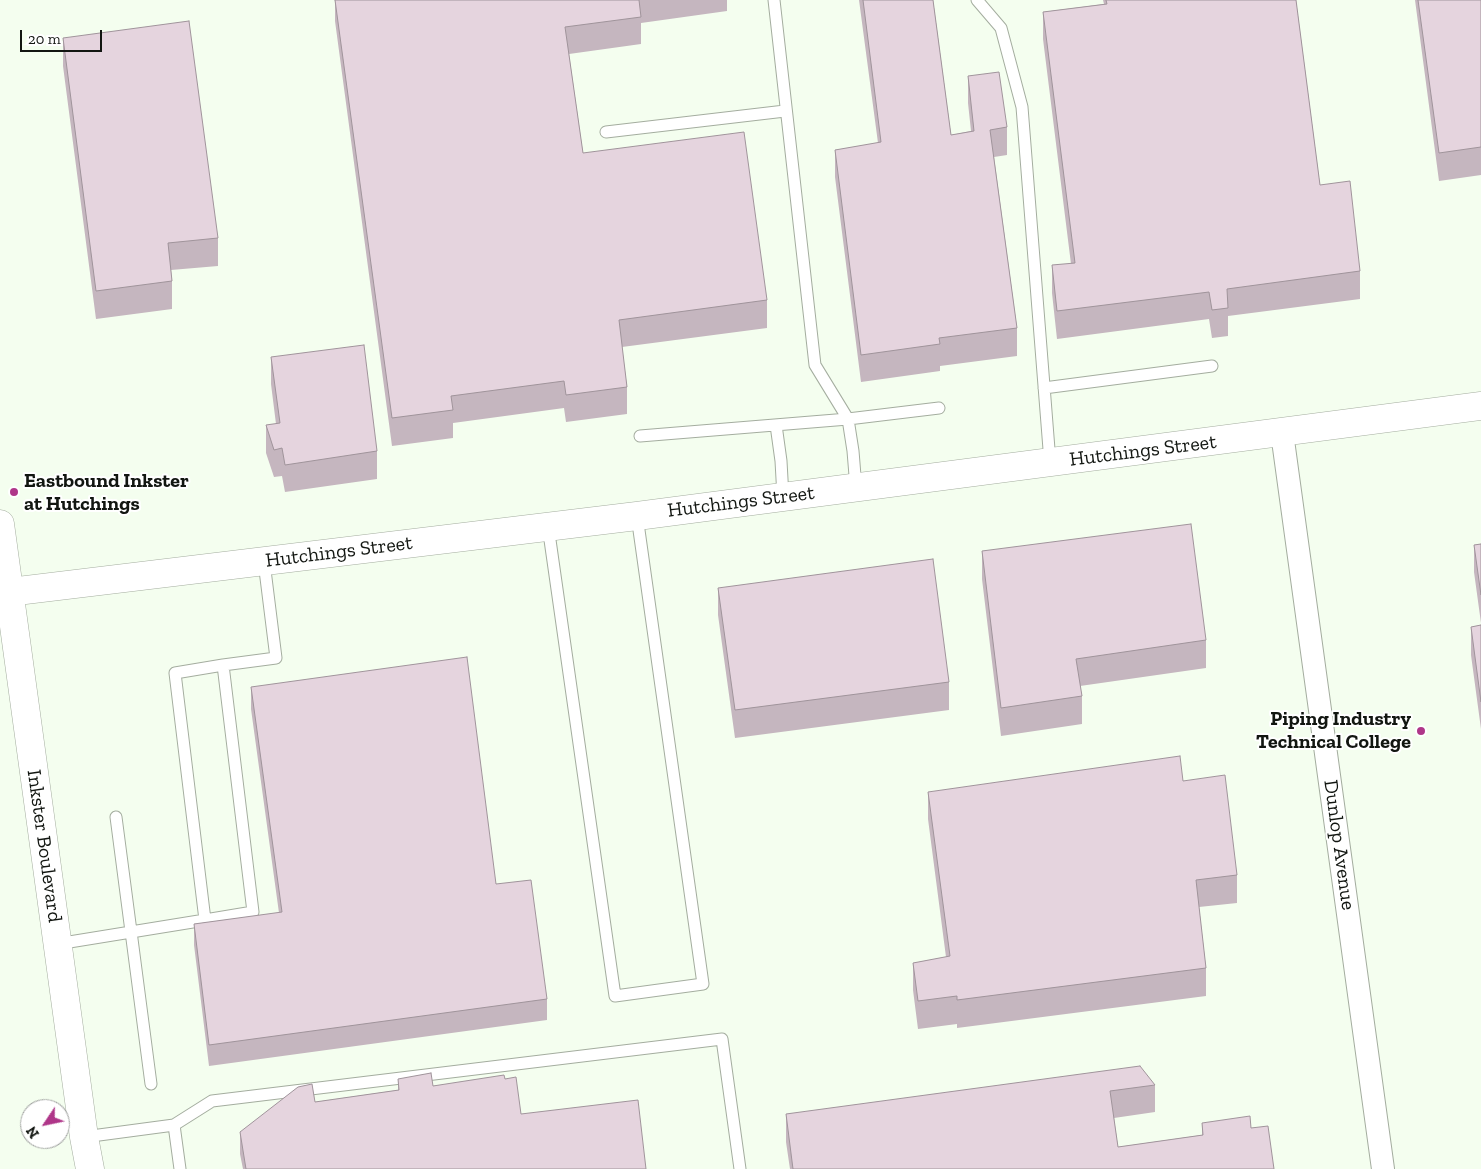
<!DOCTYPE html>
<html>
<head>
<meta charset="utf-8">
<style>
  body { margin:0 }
  #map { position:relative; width:1481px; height:1169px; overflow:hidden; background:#f4feef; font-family:"Zilla Slab",serif }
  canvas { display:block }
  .north { position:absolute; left:20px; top:1099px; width:50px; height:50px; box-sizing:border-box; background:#fff; border:1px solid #a0a2a0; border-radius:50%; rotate:236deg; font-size:14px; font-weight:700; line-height:20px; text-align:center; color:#121611 }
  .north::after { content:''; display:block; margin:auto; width:18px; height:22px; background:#af3689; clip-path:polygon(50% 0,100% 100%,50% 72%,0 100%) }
  .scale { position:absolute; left:20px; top:30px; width:82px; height:22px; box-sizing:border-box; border:2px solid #121611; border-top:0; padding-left:6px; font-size:15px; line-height:18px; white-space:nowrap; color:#121611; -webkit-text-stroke:4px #fff; paint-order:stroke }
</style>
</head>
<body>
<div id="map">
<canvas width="1481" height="1169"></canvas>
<div class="north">N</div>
<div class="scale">20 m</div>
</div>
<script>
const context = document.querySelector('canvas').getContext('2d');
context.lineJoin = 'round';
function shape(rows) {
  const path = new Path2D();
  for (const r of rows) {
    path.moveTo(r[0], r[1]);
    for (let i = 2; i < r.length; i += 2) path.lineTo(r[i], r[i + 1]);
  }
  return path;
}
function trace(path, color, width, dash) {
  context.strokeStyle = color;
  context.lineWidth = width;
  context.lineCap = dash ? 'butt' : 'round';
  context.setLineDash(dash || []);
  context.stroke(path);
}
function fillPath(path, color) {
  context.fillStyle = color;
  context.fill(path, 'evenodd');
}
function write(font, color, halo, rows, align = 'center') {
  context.font = font + ' "Zilla Slab",serif';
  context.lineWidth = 4;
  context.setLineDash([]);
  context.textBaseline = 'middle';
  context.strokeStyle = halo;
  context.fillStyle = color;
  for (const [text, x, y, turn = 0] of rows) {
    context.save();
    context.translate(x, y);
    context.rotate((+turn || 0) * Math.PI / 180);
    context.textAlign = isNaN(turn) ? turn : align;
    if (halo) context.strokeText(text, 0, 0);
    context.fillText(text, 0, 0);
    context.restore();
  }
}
const lane = shape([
  [774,0,815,365,848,419,853,451,856,488],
  [977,0,1001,28,1022,107,1050,462],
  [606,132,785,111],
  [1044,388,1212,366],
  [776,425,781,461,783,497],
  [640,436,848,419,939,408],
  [548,526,615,996,703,984,637,516],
  [223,665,276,658,264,562],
  [116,817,151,1084],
  [57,944,205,920,253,912,223,665,175,673,205,920],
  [174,1125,180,1169],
  [84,1137,174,1125,212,1101,722,1039,740,1169]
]);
const street = shape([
  [1282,433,1383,1169]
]);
const secondary = shape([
  [0,593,637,516,1481,406]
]);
const primary = shape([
  [0,524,84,1137,90,1169]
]);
trace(lane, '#a4ad9f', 13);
trace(street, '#a4ad9f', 24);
trace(secondary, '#a4ad9f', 29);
trace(primary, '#a4ad9f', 29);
trace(lane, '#fff', 11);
trace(street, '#fff', 22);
trace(secondary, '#fff', 28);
trace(primary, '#fff', 28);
fillPath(shape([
  [335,0,727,0,727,11,641,23,641,44,569,54,583,153,767,300,767,328,622,347,627,387,627,414,566,422,564,408,453,423,453,438,392,446,335,21],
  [859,0,933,0,951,135,971,131,968,103,968,76,1007,127,1007,155,994,157,1017,328,1017,356,940,366,940,371,861,382,835,177,835,150,878,143],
  [1103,0,1296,0,1320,185,1360,271,1360,299,1228,316,1228,336,1212,338,1209,319,1057,339,1052,293,1052,265,1071,264,1043,39,1043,12,1104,4],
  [1415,0,1481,0,1481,175,1439,181],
  [63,38,218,238,218,266,171,270,172,281,172,309,96,319,63,66],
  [271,357,377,451,377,479,285,492,282,476,274,477,266,453,266,425,276,424,271,384],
  [1481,544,1481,623,1474,572,1474,545],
  [982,551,1206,640,1206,668,1080,686,1082,696,1082,724,1001,736,982,579],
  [718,588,949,682,949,710,735,738,718,615],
  [1481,625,1481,729,1471,655,1471,627],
  [251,687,496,884,547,999,547,1020,209,1066,194,945,194,924,279,913,251,709],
  [928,792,1237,875,1237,903,1199,907,1206,968,1206,996,957,1028,957,1024,918,1029,913,990,913,963,946,957,928,819],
  [398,1079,433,1086,505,1079,521,1114,646,1169,243,1169,240,1154,240,1132,315,1102,398,1090],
  [1155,1085,1155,1112,1114,1118,1118,1147,1202,1135,1202,1123,1251,1128,1274,1169,790,1169,786,1142,786,1114]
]), '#c5b6bf');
const building = shape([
  [335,0,639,0,641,17,565,27,583,153,744,132,767,300,619,320,627,387,566,395,564,381,451,396,453,410,392,418,335,0],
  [863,0,933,0,951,135,974,131,968,76,999,72,1007,127,990,130,1017,328,939,338,940,344,861,355,835,150,881,142,863,0],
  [1106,0,1296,0,1320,185,1350,181,1360,271,1227,289,1228,308,1212,310,1209,292,1057,311,1052,265,1075,263,1043,12,1107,4,1106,0],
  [1418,0,1481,0,1481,147,1439,153,1418,0],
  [189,21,218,238,168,243,172,281,96,291,63,38,189,21],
  [364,345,377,451,285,465,282,448,274,450,266,425,280,423,271,357,364,345],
  [1191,524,1206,640,1076,659,1082,696,1001,708,982,551,1191,524],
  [1481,544,1481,595,1474,545,1481,544],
  [933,559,949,682,735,710,718,588,933,559],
  [1481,625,1481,702,1471,627,1481,625],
  [467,657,496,884,531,880,547,999,209,1045,194,924,282,912,251,687,467,657],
  [1180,756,1183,781,1225,775,1237,875,1196,880,1206,968,957,1000,957,996,918,1001,913,963,950,956,928,792,1180,756],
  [1140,1066,1155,1085,1110,1091,1118,1147,1203,1135,1202,1123,1250,1116,1251,1128,1268,1126,1274,1169,793,1169,786,1114,1140,1066],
  [431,1073,433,1086,504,1075,505,1079,516,1077,521,1114,638,1100,646,1169,246,1169,240,1132,298,1087,312,1084,315,1102,399,1090,398,1079,431,1073]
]);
fillPath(building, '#e5d4de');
trace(building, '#a0949b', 1);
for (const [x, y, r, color] of [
  [14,492,5,"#af3689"],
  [1421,731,5,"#af3689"]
]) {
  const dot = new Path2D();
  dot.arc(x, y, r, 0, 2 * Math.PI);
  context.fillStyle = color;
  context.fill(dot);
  trace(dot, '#fff', 2);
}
write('20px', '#121611', '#fff', [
  ["Hutchings Street",1143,451,-7],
  ["Hutchings Street",741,502,-7],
  ["Hutchings Street",339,552,-7],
  ["Dunlop Avenue",1339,845,82],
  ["Inkster Boulevard",44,846,82]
]);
write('bold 20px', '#121611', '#fff', [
  ["Eastbound Inkster",24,481],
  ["at Hutchings",24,504],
  ["Piping Industry",1411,719,"right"],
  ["Technical College",1411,742,"right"]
], 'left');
</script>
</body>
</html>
